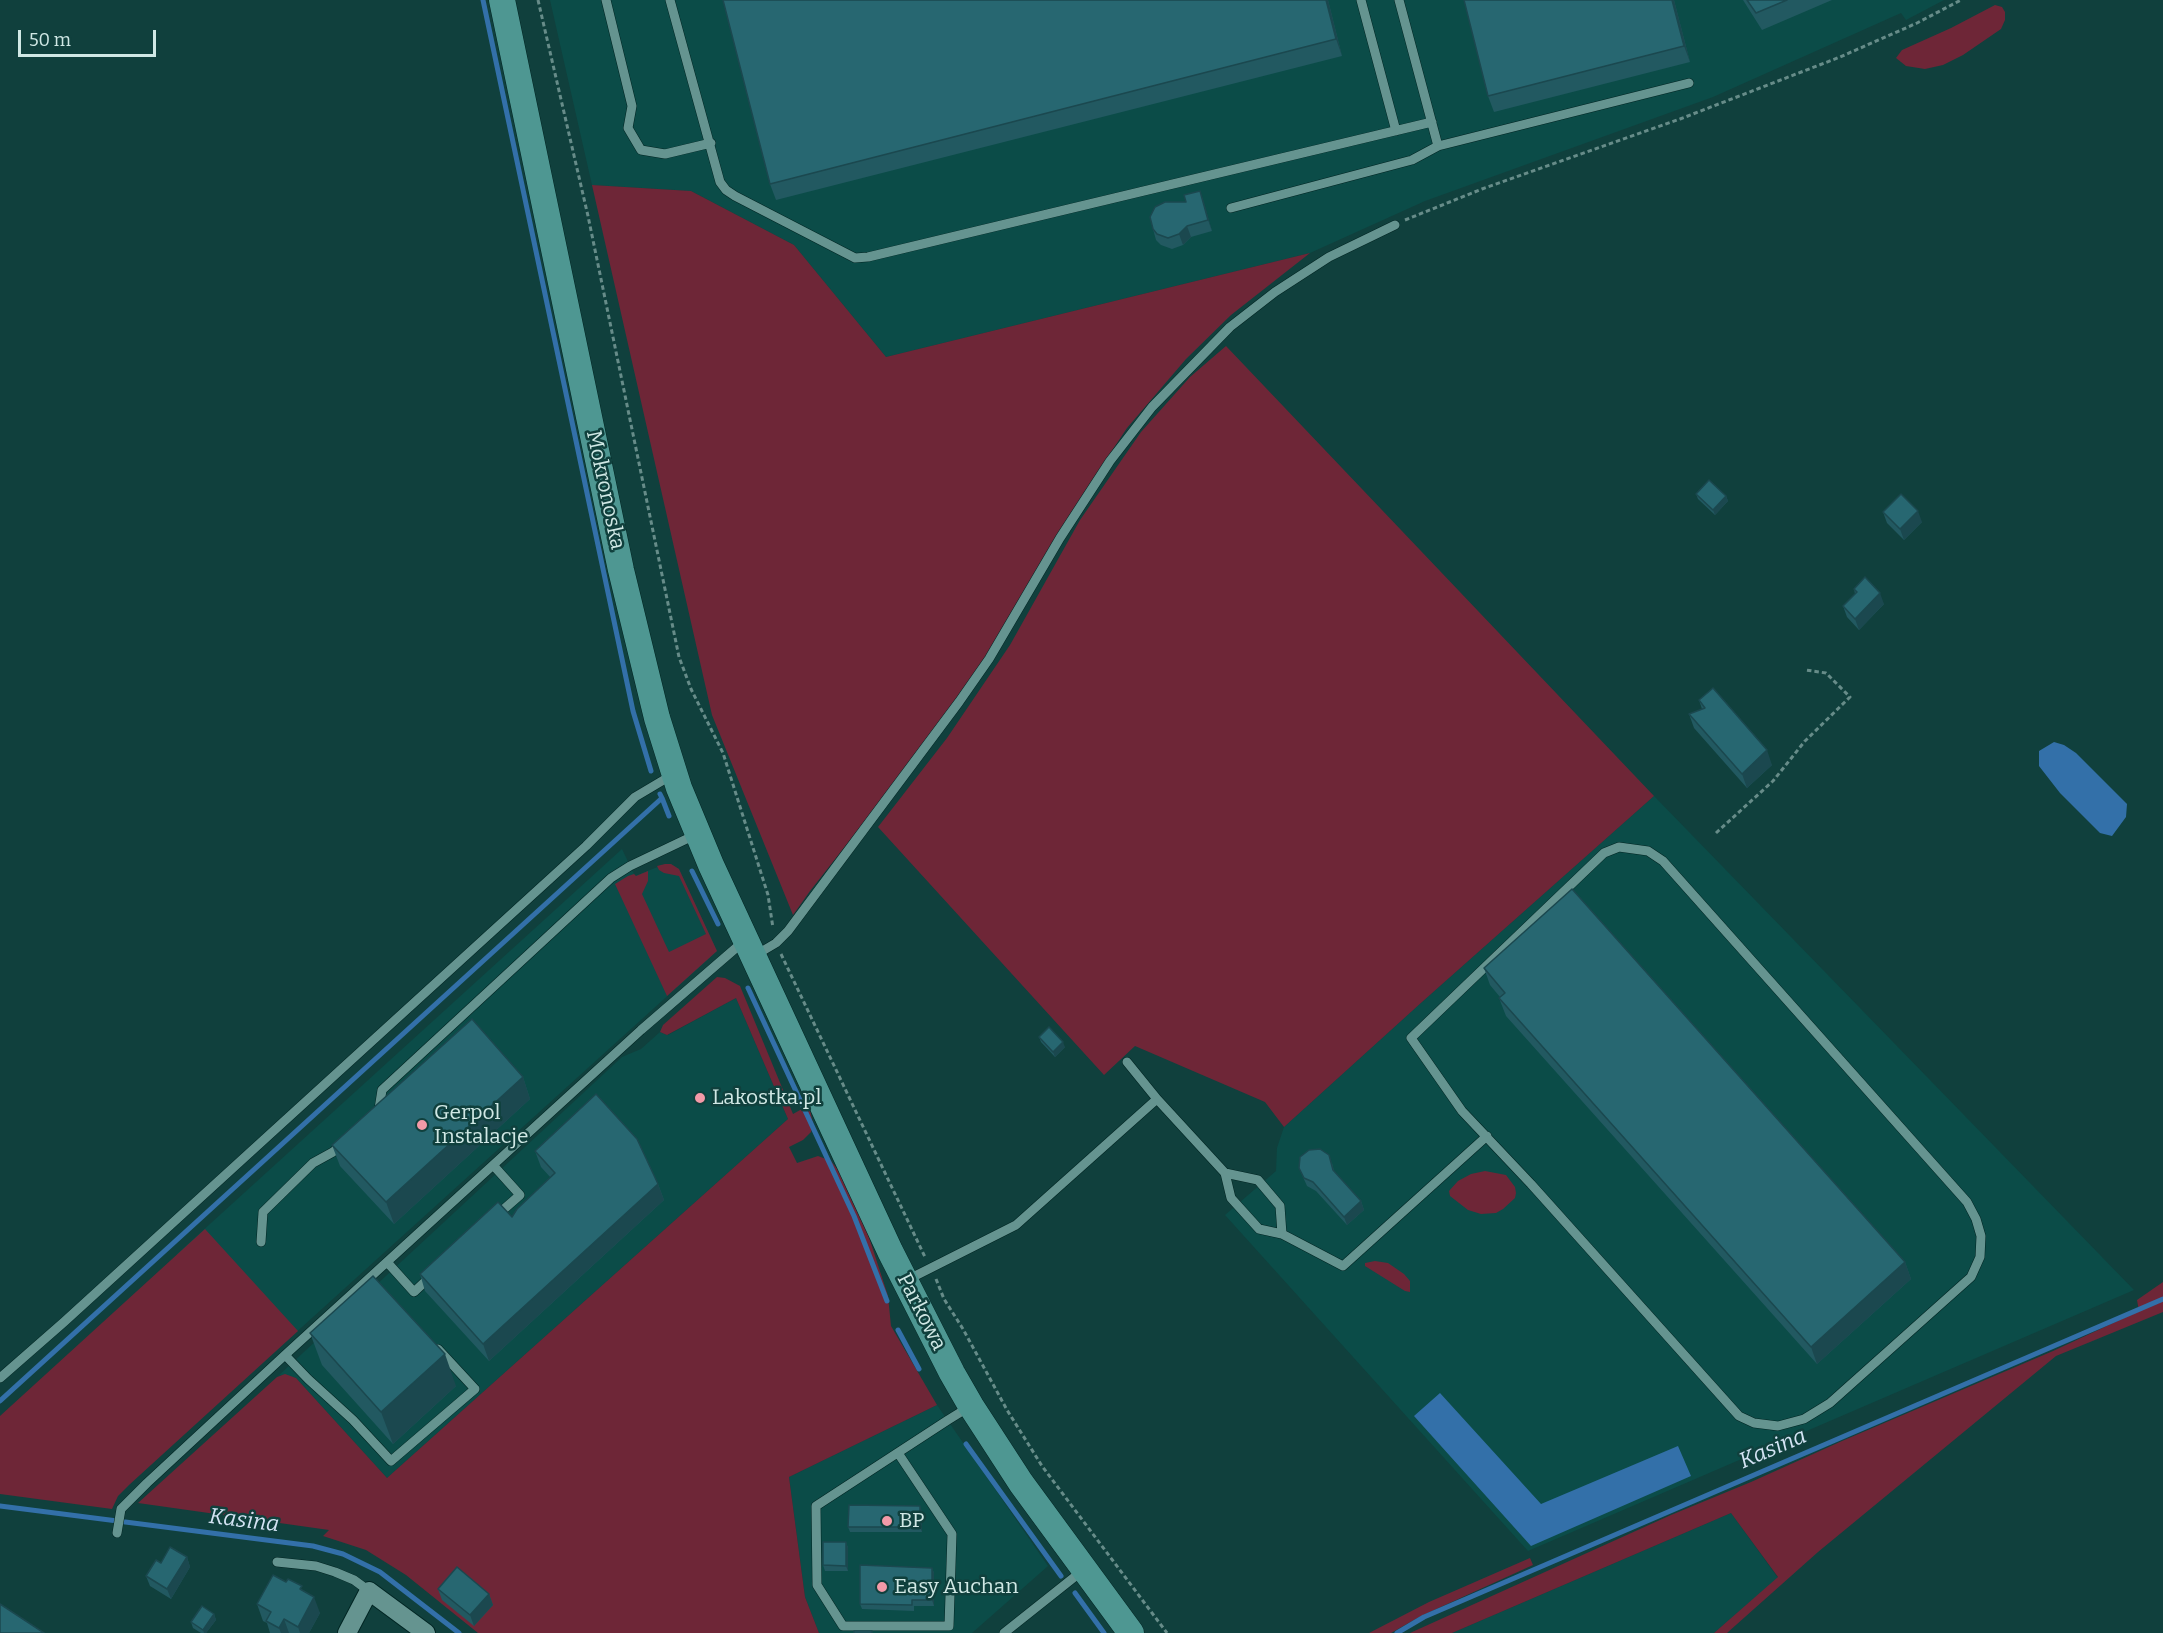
<!DOCTYPE html>
<html>
<head>
<meta charset="utf-8">
<style>
  body { margin:0 }
  #map { position:relative; width:2163px; height:1633px; overflow:hidden; background:#10403d; font-family:Bitter,serif }
  canvas { display:block }
  .scale { position:absolute; left:18px; top:30px; width:138px; height:27px; box-sizing:border-box; border:3px solid #d0e8e5; border-top:0; padding-left:8px; font-size:18px; line-height:21px; white-space:nowrap; color:#d0e8e5; -webkit-text-stroke:4px #10403d; paint-order:stroke }
</style>
</head>
<body>
<div id="map">
<canvas width="2163" height="1633"></canvas>
<div class="scale">50 m</div>
</div>
<script>
const context = document.querySelector('canvas').getContext('2d');
context.lineJoin = 'round';
function fillPath(path, color) {
  context.fillStyle = color;
  context.fill(path, 'evenodd');
}
function shape(rows) {
  const path = new Path2D();
  for (const r of rows) {
    path.moveTo(r[0], r[1]);
    for (let i = 2; i < r.length; i += 2) path.lineTo(r[i], r[i + 1]);
  }
  return path;
}
function trace(path, color, width, dash) {
  context.strokeStyle = color;
  context.lineWidth = width;
  context.lineCap = dash ? 'butt' : 'round';
  context.setLineDash(dash || []);
  context.stroke(path);
}
function write(font, color, halo, rows, align = 'center') {
  context.font = font + ' Bitter,serif';
  context.lineWidth = 5;
  context.setLineDash([]);
  context.textBaseline = 'middle';
  context.strokeStyle = halo;
  context.fillStyle = color;
  for (const [text, x, y, turn = 0] of rows) {
    context.save();
    context.translate(x, y);
    context.rotate((+turn || 0) * Math.PI / 180);
    context.textAlign = isNaN(turn) ? turn : align;
    if (halo) context.strokeText(text, 0, 0);
    context.fillText(text, 0, 0);
    context.restore();
  }
}
fillPath(shape([
  [550,0,1944,0,1906,20,1901,13,1713,97,1425,201,1310,253,886,357,794,245,691,191,592,185],
  [1654,796,2134,1290,1528,1551,1225,1215,1276,1171,1277,1148,1284,1127,1422,1002],
  [622,849,635,876,665,864,671,864,679,869,717,951,270,1356,177,1254],
  [736,998,788,1119,387,1478,296,1378,281,1375,277,1377,622,1057,641,1049,660,1032,668,1035],
  [937,1405,1048,1566,972,1633,819,1633,805,1597,789,1477],
  [1731,1513,1778,1578,1714,1633,1452,1633]
]), '#0b4c48');
fillPath(shape([
  [1995,5,2002,7,2005,12,2005,20,2001,29,1963,55,1943,65,1925,69,1906,66,1896,58,1902,50,1951,28],
  [592,185,691,191,794,245,886,357,1310,253,1231,315,1186,359,1127,428,1085,491,1015,612,946,718,810,891,793,915,712,715],
  [1226,346,1654,796,1422,1002,1284,1127,1265,1102,1135,1046,1104,1075,878,827,947,738,1010,645,1080,520,1141,432,1190,377],
  [665,864,671,864,679,869,717,951,667,996,615,884,628,876,634,874,636,876,648,871,648,881,642,894,669,952,706,934,679,876,664,873,659,870,657,866],
  [717,977,725,978,740,986,793,1114,809,1105,813,1124,811,1132,803,1140,789,1147,797,1163,818,1156,831,1161,842,1175,866,1228,888,1296,891,1326,937,1405,789,1477,805,1597,819,1633,478,1633,406,1575,366,1550,323,1536,329,1530,138,1503,277,1377,285,1374,296,1378,387,1478,788,1119,736,998,667,1035,660,1032,663,1025],
  [1485,1171,1506,1175,1515,1187,1516,1193,1515,1198,1503,1209,1496,1213,1481,1214,1468,1210,1450,1196,1449,1191,1458,1181,1471,1174],
  [205,1229,298,1331,129,1485,118,1496,112,1509,0,1494,0,1416],
  [1375,1261,1388,1263,1404,1274,1410,1281,1410,1292,1405,1291,1365,1266,1365,1263],
  [2163,1282,2163,1312,2056,1356,1818,1552,1727,1633,1714,1633,1778,1577,1731,1513,1452,1633,1410,1633,1671,1515,1751,1482,1842,1441,2053,1351,2139,1311,2137,1300],
  [1530,1558,1533,1565,1421,1616,1391,1633,1369,1633,1429,1602]
]), '#6e2637');
fillPath(shape([
  [2054,742,2064,745,2076,753,2127,804,2126,817,2112,836,2100,833,2060,793,2039,766,2039,751],
  [1440,1393,1541,1504,1678,1446,1691,1476,1531,1546,1414,1416]
]), '#3370a9');
trace(shape([
  [483,0,633,711,651,771],
  [662,798,669,816],
  [692,871,718,924],
  [748,988,854,1216,887,1301],
  [898,1330,919,1369],
  [0,1401,662,798,660,794],
  [966,1444,1061,1576],
  [0,1506,313,1546,343,1554,380,1572,459,1633],
  [1075,1593,1104,1633],
  [1397,1633,1424,1617,2163,1299]
]), '#3370a9', 5);
const service = shape([
  [606,0,632,106,628,128,641,150,665,154,711,143],
  [670,0,720,182,726,190,735,196,855,258,868,257,1432,122],
  [1361,0,1396,131],
  [1399,0,1438,146,1689,83],
  [1231,208,1412,160,1438,146],
  [1619,847,1648,851,1663,861,1967,1202,1976,1219,1981,1236,1980,1257,1971,1277,1830,1403,1804,1419,1778,1426,1754,1423,1739,1416,1531,1184,1462,1111,1411,1038,1604,853,1619,847],
  [754,956,776,943,788,931,959,702,989,659,1060,538,1110,461,1152,407,1230,327,1275,292,1329,257,1395,225],
  [1127,1062,1157,1099,1225,1173,1231,1198,1259,1229,1282,1234,1343,1266,1487,1136],
  [376,1112,379,1109,382,1090,611,878,630,866,695,835],
  [493,1165,520,1195,496,1216],
  [1225,1173,1258,1180,1280,1206,1282,1234],
  [261,1242,263,1212,313,1163,333,1152,342,1144],
  [387,1262,414,1292,431,1276],
  [907,1280,1016,1225,1157,1099],
  [285,1355,308,1379,353,1420,391,1461,475,1389,438,1349],
  [0,1378,64,1322,586,846,635,797,672,775],
  [898,1453,952,1534,949,1626,843,1626,817,1585,816,1506,948,1420,969,1407],
  [117,1533,121,1509,147,1483,285,1355,641,1030,744,941],
  [277,1562,316,1566,335,1572,354,1580,369,1591],
  [1004,1633,1082,1571]
]);
const minor = shape([
  [347,1633,369,1591,426,1633]
]);
const secondary = shape([
  [502,0,621,570,657,718,679,788,711,865,890,1251,952,1373,971,1406,1021,1483,1131,1633]
]);
trace(service, '#012523', 10);
trace(minor, '#012523', 20);
trace(secondary, '#012523', 27);
trace(shape([
  [538,0,588,216,679,657,691,689,723,753,768,895,773,928],
  [1405,220,1482,189,1680,119,1840,57,1917,23,1961,0],
  [1716,833,1773,781,1805,741,1850,697,1826,673,1806,670],
  [781,954,925,1257],
  [936,1279,944,1299,963,1329,1007,1410,1042,1466,1167,1633]
]), '#678c89', 3, [4.5, 3]);
trace(service, '#659490', 9);
trace(minor, '#659490', 18);
trace(secondary, '#4e9792', 26);
fillPath(shape([
  [723,0,1328,0,1342,56,776,200,770,184],
  [1674,0,1690,62,1494,112,1488,96],
  [1743,0,1832,0,1762,30],
  [1200,191,1212,231,1191,237,1183,245,1172,249,1161,245,1156,240,1153,229],
  [1696,494,1726,496,1728,501,1715,515,1698,499],
  [1883,512,1922,522,1904,540,1887,523],
  [1854,589,1884,604,1859,630,1847,617,1843,606,1855,594],
  [1699,700,1772,765,1747,788,1694,728,1689,714,1702,709],
  [1484,968,1905,1262,1911,1279,1817,1364,1506,1016,1499,998,1500,997,1490,985],
  [1039,1037,1065,1047,1055,1057,1041,1042],
  [523,1077,530,1099,394,1224,340,1166,332,1145],
  [535,1151,658,1184,664,1200,489,1361,425,1291,420,1274,512,1217,551,1178,541,1167],
  [1332,1163,1334,1171,1361,1201,1364,1210,1347,1225,1316,1191,1307,1186,1299,1168],
  [310,1333,456,1386,393,1444,322,1365],
  [922,1511,922,1532,850,1532,848,1527],
  [846,1542,848,1548,848,1571,825,1571,823,1565],
  [187,1557,190,1567,171,1599,150,1586,146,1576,161,1563],
  [932,1568,934,1573,934,1606,914,1606,914,1611,862,1609,860,1604],
  [438,1589,489,1594,493,1605,474,1626,442,1600],
  [304,1592,320,1613,309,1633,270,1633,267,1623,263,1621,257,1604],
  [214,1614,216,1620,206,1633,201,1633,193,1628,191,1622]
]), '#225961');
fillPath(shape([
  [1326,0,1328,0,1342,56,1336,39],
  [1672,0,1674,0,1690,62,1684,46],
  [1200,191,1204,202,1212,231,1208,220],
  [1187,226,1191,237,1183,245,1179,234],
  [1726,496,1728,501,1715,515,1713,510],
  [1918,511,1922,522,1904,540,1900,529],
  [1880,593,1884,604,1859,630,1855,619],
  [1767,750,1772,765,1747,788,1742,774],
  [1063,1042,1065,1047,1055,1057,1053,1052],
  [523,1077,530,1099,394,1224,386,1202],
  [658,1184,664,1200,489,1361,483,1344],
  [1361,1201,1364,1210,1347,1225,1344,1217],
  [1905,1262,1911,1279,1817,1364,1811,1347],
  [445,1354,456,1386,393,1444,381,1412],
  [920,1506,922,1511,922,1532,920,1527],
  [846,1542,848,1548,848,1571,846,1566],
  [187,1557,190,1567,171,1599,167,1589],
  [932,1568,934,1573,934,1606,932,1600],
  [489,1594,493,1605,474,1626,470,1615],
  [314,1597,320,1613,309,1633,300,1633,298,1627],
  [214,1614,216,1620,206,1633,204,1633,203,1630],
  [284,1619,289,1633,281,1633,279,1628]
]), '#1b484f');
const building = shape([
  [723,0,1326,0,1336,39,770,184,723,0],
  [1464,0,1672,0,1684,46,1488,96,1464,0],
  [1747,0,1787,0,1756,13,1747,0],
  [1200,191,1208,220,1187,226,1179,234,1168,238,1157,234,1153,229,1150,217,1155,207,1165,202,1186,202,1184,195,1200,191],
  [1709,480,1726,496,1713,510,1696,494,1709,480],
  [1901,494,1918,511,1900,529,1883,512,1901,494],
  [1865,577,1880,593,1855,619,1843,606,1857,592,1854,589,1865,577],
  [1713,688,1767,750,1742,774,1689,714,1705,708,1699,700,1713,688],
  [1572,889,1905,1262,1811,1347,1499,998,1505,993,1484,968,1572,889],
  [472,1019,523,1077,386,1202,332,1145,472,1019],
  [1049,1027,1063,1042,1053,1052,1039,1037,1049,1027],
  [596,1094,637,1139,658,1184,483,1344,420,1274,498,1202,512,1217,517,1209,555,1173,535,1151,596,1094],
  [1320,1149,1329,1155,1333,1170,1361,1201,1344,1217,1313,1182,1304,1178,1299,1168,1300,1157,1309,1150,1320,1149],
  [373,1276,445,1354,381,1412,310,1333,373,1276],
  [849,1505,920,1506,920,1527,848,1527,849,1505],
  [823,1542,846,1542,846,1566,823,1565,823,1542],
  [170,1547,187,1557,167,1589,146,1576,156,1560,161,1563,170,1547],
  [860,1565,932,1568,932,1600,912,1600,912,1605,860,1604,860,1565],
  [457,1567,489,1594,470,1615,438,1589,457,1567],
  [273,1575,286,1582,288,1579,302,1586,300,1589,314,1597,298,1627,284,1619,279,1628,266,1621,271,1612,257,1604,273,1575],
  [0,1604,44,1633,0,1633,0,1604],
  [202,1606,214,1614,203,1630,191,1622,202,1606],
  [854,1631,872,1631,872,1633,854,1633,854,1631]
]);
fillPath(building, '#276771');
trace(building, '#1b484f', 1.5);
for (const [x, y, r, color] of [
  [700,1098,6,"#f39aa8"],
  [422,1125,6,"#f39aa8"],
  [887,1521,6,"#f39aa8"],
  [882,1587,6,"#f39aa8"]
]) {
  const dot = new Path2D();
  dot.arc(x, y, r, 0, 2 * Math.PI);
  context.fillStyle = color;
  context.fill(dot);
  trace(dot, '#10403d', 2);
}
write('21px', '#d0e8e5', '#10403d', [
  ["Mokronoska",605,490,78],
  ["Parkowa",921,1312,63]
]);
write('21px', '#d0e8e5', '#10403d', [
  ["Lakostka.pl",712,1098],
  ["Gerpol",434,1113],
  ["Instalacje",434,1137],
  ["BP",899,1521],
  ["Easy Auchan",894,1587]
], 'left');
write('italic 22px', '#d4e4f4', '#10403d', [
  ["Kasina",1773,1449,-23],
  ["Kasina",244,1521,7]
]);
</script>
</body>
</html>
